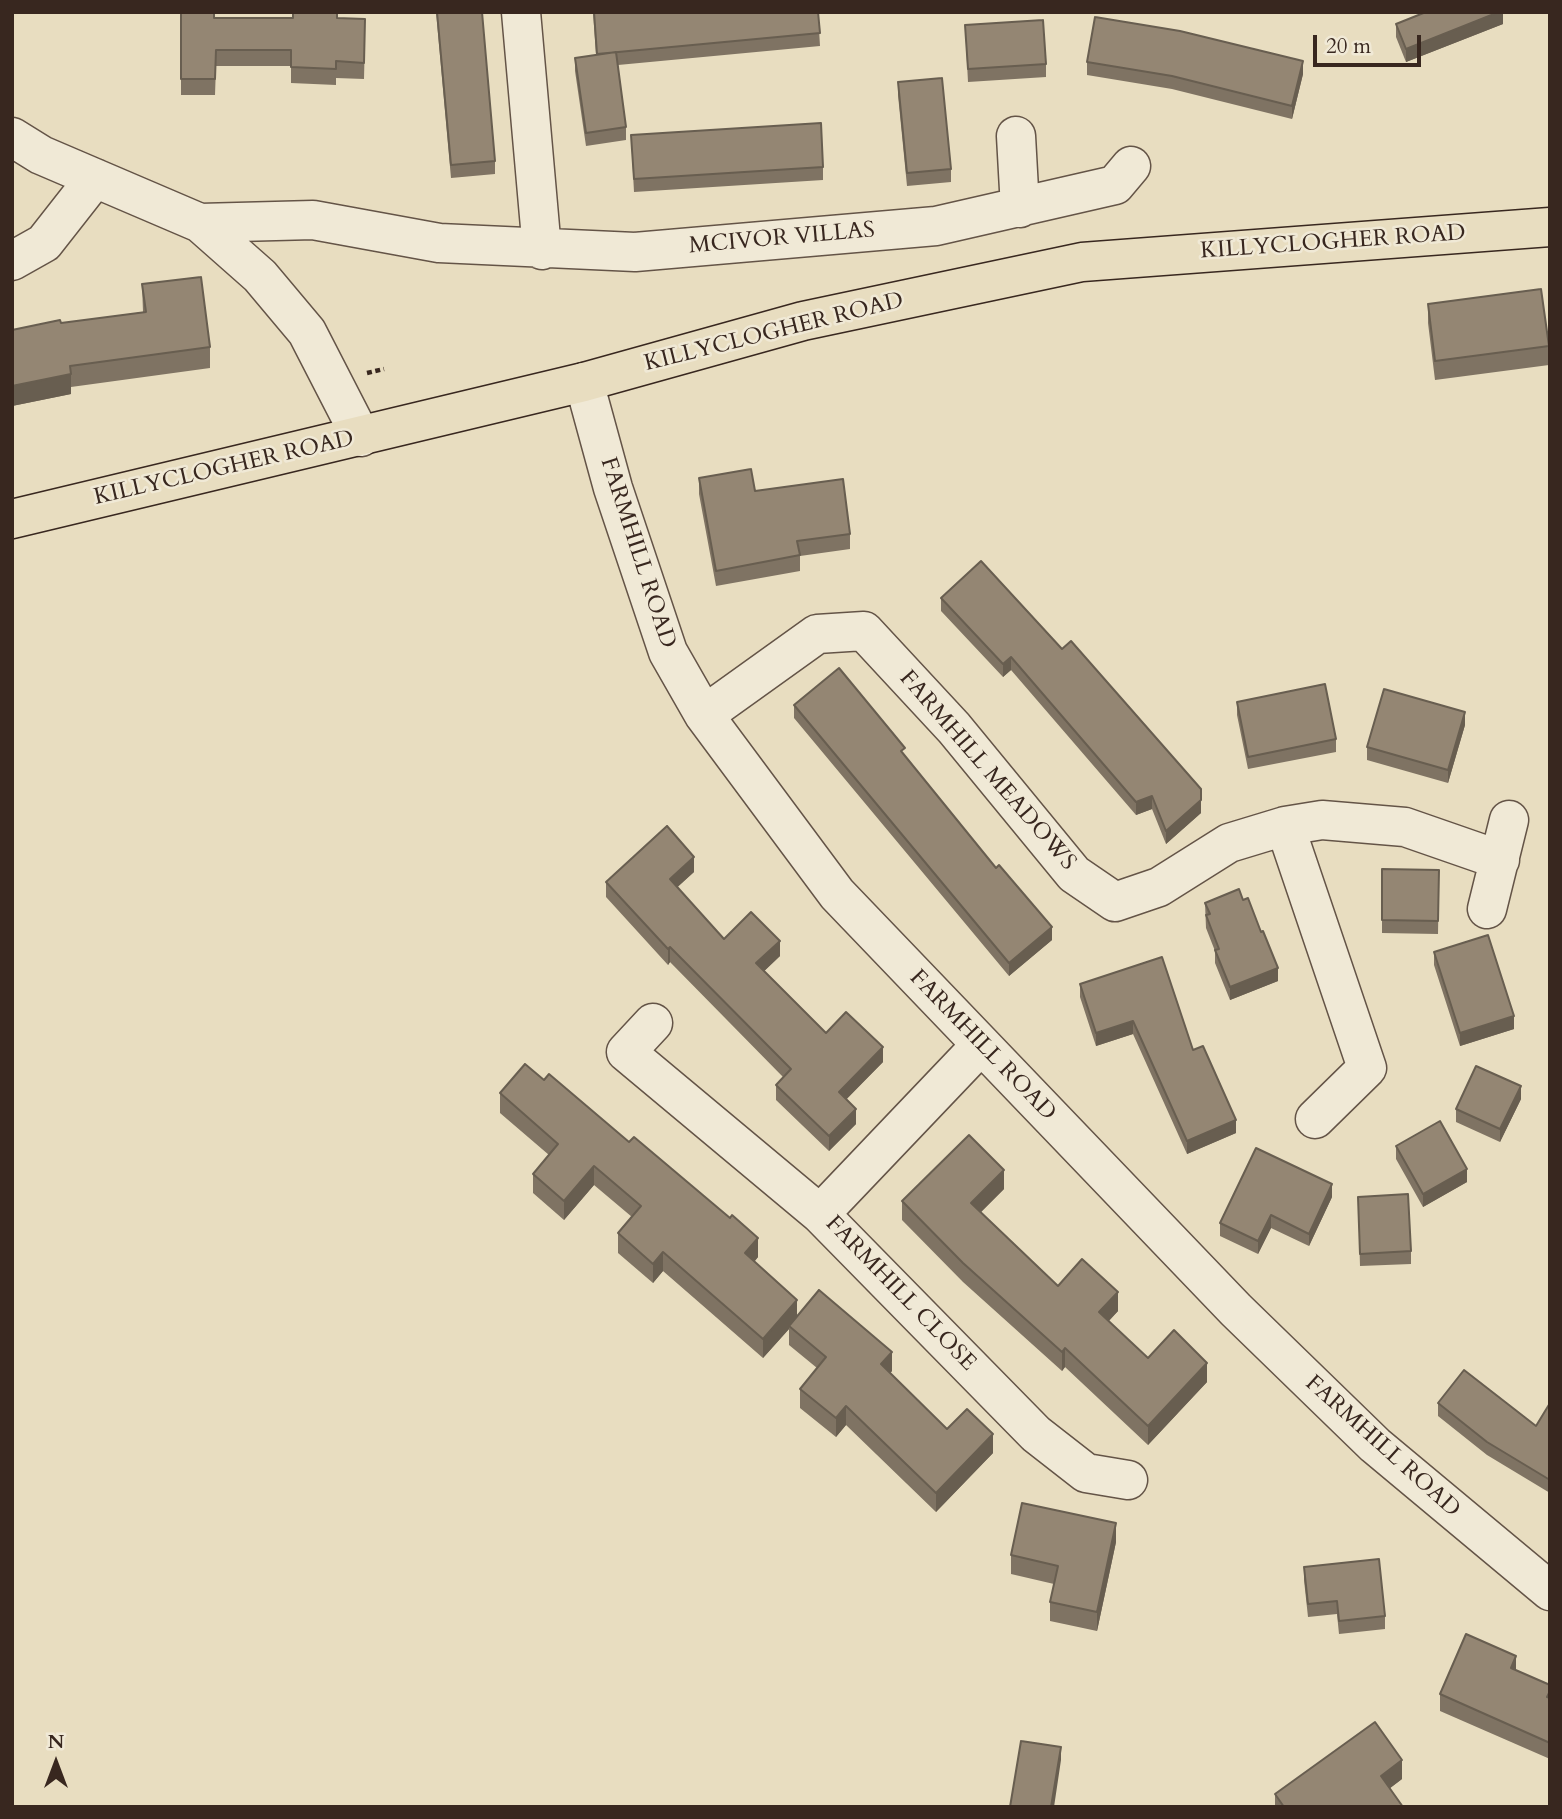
<!DOCTYPE html>
<html>
<head>
<meta charset="utf-8">
<style>
  body { margin:0 }
  #map { position:relative; width:1562px; height:1819px; overflow:hidden; background:#e8ddc0; font-family:Cardo,serif }
  canvas { display:block }
  .frame { position:absolute; inset:0; border:14px solid #38271f; pointer-events:none }
  .north { position:absolute; left:21px; top:1728px; width:70px; height:70px; -webkit-text-stroke:5px #f0e9d6; paint-order:stroke; rotate:0deg; font-size:19px; font-weight:700; line-height:28px; text-align:center; color:#38271f }
  .north::after { content:''; display:block; margin:auto; width:24px; height:32px; background:#38271f; clip-path:polygon(50% 0,100% 100%,50% 72%,0 100%) }
  .scale { position:absolute; left:1313px; top:35px; width:108px; height:32px; box-sizing:border-box; border:4px solid #38271f; border-top:0; padding-left:9px; font-size:21px; line-height:24px; white-space:nowrap; color:#38271f; -webkit-text-stroke:5px #f0e9d6; paint-order:stroke }
</style>
</head>
<body>
<div id="map">
<canvas width="1562" height="1819"></canvas>
<div class="frame"></div>
<div class="north">N</div>
<div class="scale">20 m</div>
</div>
<script>
const context = document.querySelector('canvas').getContext('2d');
context.lineJoin = 'round';
function shape(rows) {
  const path = new Path2D();
  for (const r of rows) {
    path.moveTo(r[0], r[1]);
    for (let i = 2; i < r.length; i += 2) path.lineTo(r[i], r[i + 1]);
  }
  return path;
}
function trace(path, color, width, dash) {
  context.strokeStyle = color;
  context.lineWidth = width;
  context.lineCap = dash ? 'butt' : 'round';
  context.setLineDash(dash || []);
  context.stroke(path);
}
function fillPath(path, color) {
  context.fillStyle = color;
  context.fill(path, 'evenodd');
}
function write(font, color, halo, rows, align = 'center') {
  context.font = font + ' Cardo,serif';
  context.lineWidth = 5;
  context.setLineDash([]);
  context.textBaseline = 'middle';
  context.strokeStyle = halo;
  context.fillStyle = color;
  for (const [text, x, y, turn = 0] of rows) {
    context.save();
    context.translate(x, y);
    context.rotate((+turn || 0) * Math.PI / 180);
    context.textAlign = isNaN(turn) ? turn : align;
    if (halo) context.strokeText(text, 0, 0);
    context.fillText(text, 0, 0);
    context.restore();
  }
}
const minor = shape([
  [521,12,542,250],
  [1016,136,1020,208],
  [12,137,41,155,200,223,260,276,307,332,361,437],
  [200,223,313,220,439,243,635,252,936,226,1115,185,1131,166],
  [12,261,44,243,95,178],
  [584,382,613,488,668,652,704,715,837,894,1236,1310,1375,1445,1550,1591],
  [704,715,817,634,864,631,954,728,1074,874,1115,902,1159,887,1229,843,1285,826,1322,820,1405,827,1500,860],
  [1285,826,1367,1068,1315,1119],
  [1487,909,1509,820],
  [653,1023,626,1052,820,1214],
  [981,1045,820,1214,1036,1434,1086,1473,1128,1480]
]);
const highway = shape([
  [12,519,584,382,803,321,1082,262,1550,227]
]);
trace(minor, '#645447', 41);
trace(highway, '#38271f', 41);
trace(shape([
  [367,373,384,369]
]), '#38271f', 4.5, [5, 3.5]);
trace(minor, '#f0e9d6', 38);
trace(highway, '#e8ddc0', 38);
fillPath(shape([
  [181,12,214,18,293,18,293,12,338,12,338,18,365,36,364,79,336,78,336,85,291,83,291,66,216,66,215,95,181,95],
  [436,12,482,12,495,161,495,174,451,178],
  [593,12,818,12,820,46,618,65,626,127,626,140,586,146,575,71,575,58,596,55],
  [1503,12,1503,24,1406,62,1396,37,1396,24],
  [965,25,1046,64,1046,77,968,82],
  [1087,62,1303,74,1292,119,1172,89,1087,75],
  [898,82,951,169,951,182,907,186,898,95],
  [631,135,823,167,823,180,634,192],
  [142,284,210,347,210,368,71,387,71,394,12,406,12,330,143,312],
  [1428,304,1549,346,1549,365,1435,380,1428,323],
  [699,478,755,491,850,534,850,549,800,556,800,571,716,586,699,494],
  [941,598,1201,813,1166,844,1152,809,1136,815,1011,670,1003,677,941,611],
  [1237,702,1336,739,1336,752,1248,769,1237,715],
  [794,705,905,756,1052,940,1009,976,794,718],
  [1465,725,1448,783,1367,760,1367,747],
  [1382,869,1439,870,1438,934,1382,933],
  [694,872,677,887,724,939,780,956,764,971,826,1033,883,1062,846,1099,856,1124,829,1151,776,1100,776,1085,783,1077,670,962,668,965,606,897,606,882],
  [1205,903,1278,981,1230,1000,1215,963,1215,951,1206,928],
  [1434,952,1514,1029,1460,1046,1434,965],
  [1080,984,1193,1050,1236,1133,1187,1154,1133,1034,1096,1046,1080,997],
  [500,1093,758,1257,754,1262,797,1315,892,1371,890,1373,947,1429,993,1453,936,1512,846,1425,836,1437,800,1408,800,1389,817,1368,789,1345,789,1329,763,1358,663,1271,653,1283,618,1253,618,1233,632,1217,594,1185,564,1220,533,1193,533,1174,549,1155,500,1113],
  [1521,1099,1500,1142,1456,1122,1456,1109],
  [1396,1146,1467,1182,1423,1207,1396,1159],
  [1004,1189,981,1212,1058,1286,1118,1311,1109,1321,1148,1358,1207,1382,1148,1445,1065,1367,1062,1371,963,1282,902,1220,902,1201],
  [1332,1197,1309,1246,1271,1228,1258,1254,1220,1236,1220,1223],
  [1358,1197,1411,1251,1411,1264,1360,1266],
  [1438,1403,1536,1426,1550,1403,1550,1493,1487,1455,1438,1416],
  [1116,1542,1097,1631,1050,1621,1050,1602,1054,1584,1011,1574,1011,1555],
  [1304,1567,1385,1616,1385,1629,1339,1634,1337,1614,1308,1617,1304,1580],
  [1516,1670,1550,1685,1550,1759,1440,1711,1440,1694],
  [1402,1779,1390,1788,1403,1807,1275,1807,1275,1794]
]), '#7f7363');
fillPath(shape([
  [1499,12,1503,12,1503,24,1406,62,1406,49],
  [1303,61,1303,74,1292,119,1292,106],
  [71,374,71,394,12,406,12,386],
  [1011,657,1011,670,1003,677,1003,664],
  [1465,712,1465,725,1448,783,1448,770],
  [1152,796,1152,809,1136,815,1136,802],
  [1201,800,1201,813,1166,844,1166,831],
  [694,857,694,872,670,894,670,879],
  [1052,927,1052,940,1009,976,1009,963],
  [780,941,780,956,756,979,756,963],
  [670,947,670,962,668,965,668,949],
  [1278,968,1278,981,1230,1000,1230,987],
  [1514,1016,1514,1029,1460,1046,1460,1033],
  [1133,1021,1133,1034,1096,1046,1096,1033],
  [883,1047,883,1062,839,1107,839,1092],
  [1521,1086,1521,1099,1500,1142,1500,1129],
  [856,1109,856,1124,829,1151,829,1136],
  [1236,1120,1236,1133,1187,1154,1187,1141],
  [594,1166,594,1185,564,1220,564,1201],
  [1467,1169,1467,1182,1423,1207,1423,1194],
  [1004,1170,1004,1189,971,1222,971,1203],
  [1332,1184,1332,1197,1309,1246,1309,1234],
  [1271,1215,1271,1228,1258,1254,1258,1241],
  [758,1238,758,1257,745,1273,745,1253],
  [663,1252,663,1271,653,1283,653,1264],
  [1118,1292,1118,1311,1099,1331,1099,1312],
  [797,1300,797,1319,789,1326,789,1329,763,1358,763,1339],
  [1065,1348,1065,1367,1062,1371,1062,1352],
  [892,1352,892,1371,881,1383,881,1364],
  [1207,1363,1207,1382,1148,1445,1148,1426],
  [846,1406,846,1425,836,1437,836,1418],
  [993,1434,993,1453,936,1512,936,1493],
  [1116,1523,1116,1542,1097,1631,1097,1612],
  [1516,1656,1516,1673,1511,1668],
  [1061,1747,1061,1760,1054,1807,1051,1807],
  [1402,1760,1402,1779,1381,1795,1381,1776]
]), '#685e50');
const building = shape([
  [181,12,214,12,214,18,293,18,293,12,337,12,337,18,365,19,364,63,336,61,336,69,291,67,291,50,216,50,215,79,181,79,181,12],
  [437,12,482,12,495,161,451,165,437,12],
  [594,12,818,12,820,33,597,54,594,12],
  [1426,12,1499,12,1406,49,1396,24,1426,12],
  [1095,17,1180,31,1303,61,1292,106,1172,76,1087,62,1095,17],
  [1043,20,1046,64,968,69,965,25,1043,20],
  [616,52,626,127,586,133,575,58,616,52],
  [942,78,951,169,907,173,898,82,942,78],
  [821,123,823,167,634,179,631,135,821,123],
  [201,277,210,347,70,366,71,374,12,386,12,330,60,320,61,323,146,312,142,284,201,277],
  [1541,289,1549,346,1435,361,1428,304,1541,289],
  [751,469,755,491,843,479,850,534,797,541,800,555,716,571,699,478,751,469],
  [981,561,1062,649,1071,641,1201,789,1201,800,1166,831,1152,796,1136,802,1011,657,1003,664,941,598,981,561],
  [839,668,905,748,901,751,996,868,999,865,1052,927,1009,963,794,705,839,668],
  [1325,684,1336,739,1248,757,1237,702,1325,684],
  [1384,689,1465,712,1448,770,1367,747,1384,689],
  [667,826,694,857,670,879,724,939,751,912,780,941,756,963,826,1033,846,1012,883,1047,839,1092,856,1109,829,1136,776,1085,791,1069,670,947,668,949,606,882,667,826],
  [1382,869,1439,870,1438,921,1382,920,1382,869],
  [1239,889,1243,900,1248,898,1261,932,1263,931,1278,968,1230,987,1215,950,1219,949,1206,915,1210,914,1205,903,1239,889],
  [1488,935,1514,1016,1460,1033,1434,952,1488,935],
  [1162,957,1193,1050,1203,1046,1236,1120,1187,1141,1133,1021,1096,1033,1080,984,1162,957],
  [525,1064,544,1080,549,1074,629,1142,634,1137,730,1218,732,1215,758,1238,745,1253,797,1300,763,1339,663,1252,653,1264,618,1233,641,1206,594,1166,564,1201,533,1174,558,1144,500,1093,525,1064],
  [1476,1066,1521,1086,1500,1129,1456,1109,1476,1066],
  [1440,1121,1467,1169,1423,1194,1396,1146,1440,1121],
  [969,1135,1004,1170,971,1203,1058,1286,1082,1259,1118,1292,1099,1312,1148,1358,1174,1330,1207,1363,1148,1426,1065,1348,1062,1352,963,1263,902,1201,969,1135],
  [1256,1148,1332,1184,1309,1234,1271,1215,1258,1241,1220,1223,1256,1148],
  [1408,1194,1411,1251,1360,1254,1358,1197,1408,1194],
  [819,1290,892,1352,881,1364,947,1429,967,1409,993,1434,936,1493,846,1406,836,1418,800,1389,826,1357,789,1326,819,1290],
  [1464,1370,1536,1426,1550,1403,1550,1480,1487,1442,1438,1403,1464,1370],
  [1022,1503,1116,1523,1097,1612,1050,1602,1058,1566,1011,1555,1022,1503],
  [1379,1559,1385,1616,1339,1621,1337,1601,1308,1604,1304,1567,1379,1559],
  [1466,1634,1516,1656,1511,1668,1550,1685,1550,1691,1547,1697,1550,1698,1550,1743,1440,1694,1466,1634],
  [1375,1722,1402,1760,1381,1776,1403,1807,1284,1807,1275,1794,1375,1722],
  [1021,1741,1061,1747,1051,1807,1010,1807,1021,1741]
]);
fillPath(building, '#948673');
trace(building, '#685e50', 2);
write('23px', '#38271f', '#f0e9d6', [
  ["MCIVOR VILLAS",782,239,-5],
  ["KILLYCLOGHER ROAD",1333,243,-4],
  ["KILLYCLOGHER ROAD",774,333,-14],
  ["KILLYCLOGHER ROAD",224,469,-13],
  ["FARMHILL ROAD",637,553,72],
  ["FARMHILL MEADOWS",987,771,49],
  ["FARMHILL ROAD",982,1046,46],
  ["FARMHILL CLOSE",900,1294,46],
  ["FARMHILL ROAD",1382,1447,42]
]);
</script>
</body>
</html>
